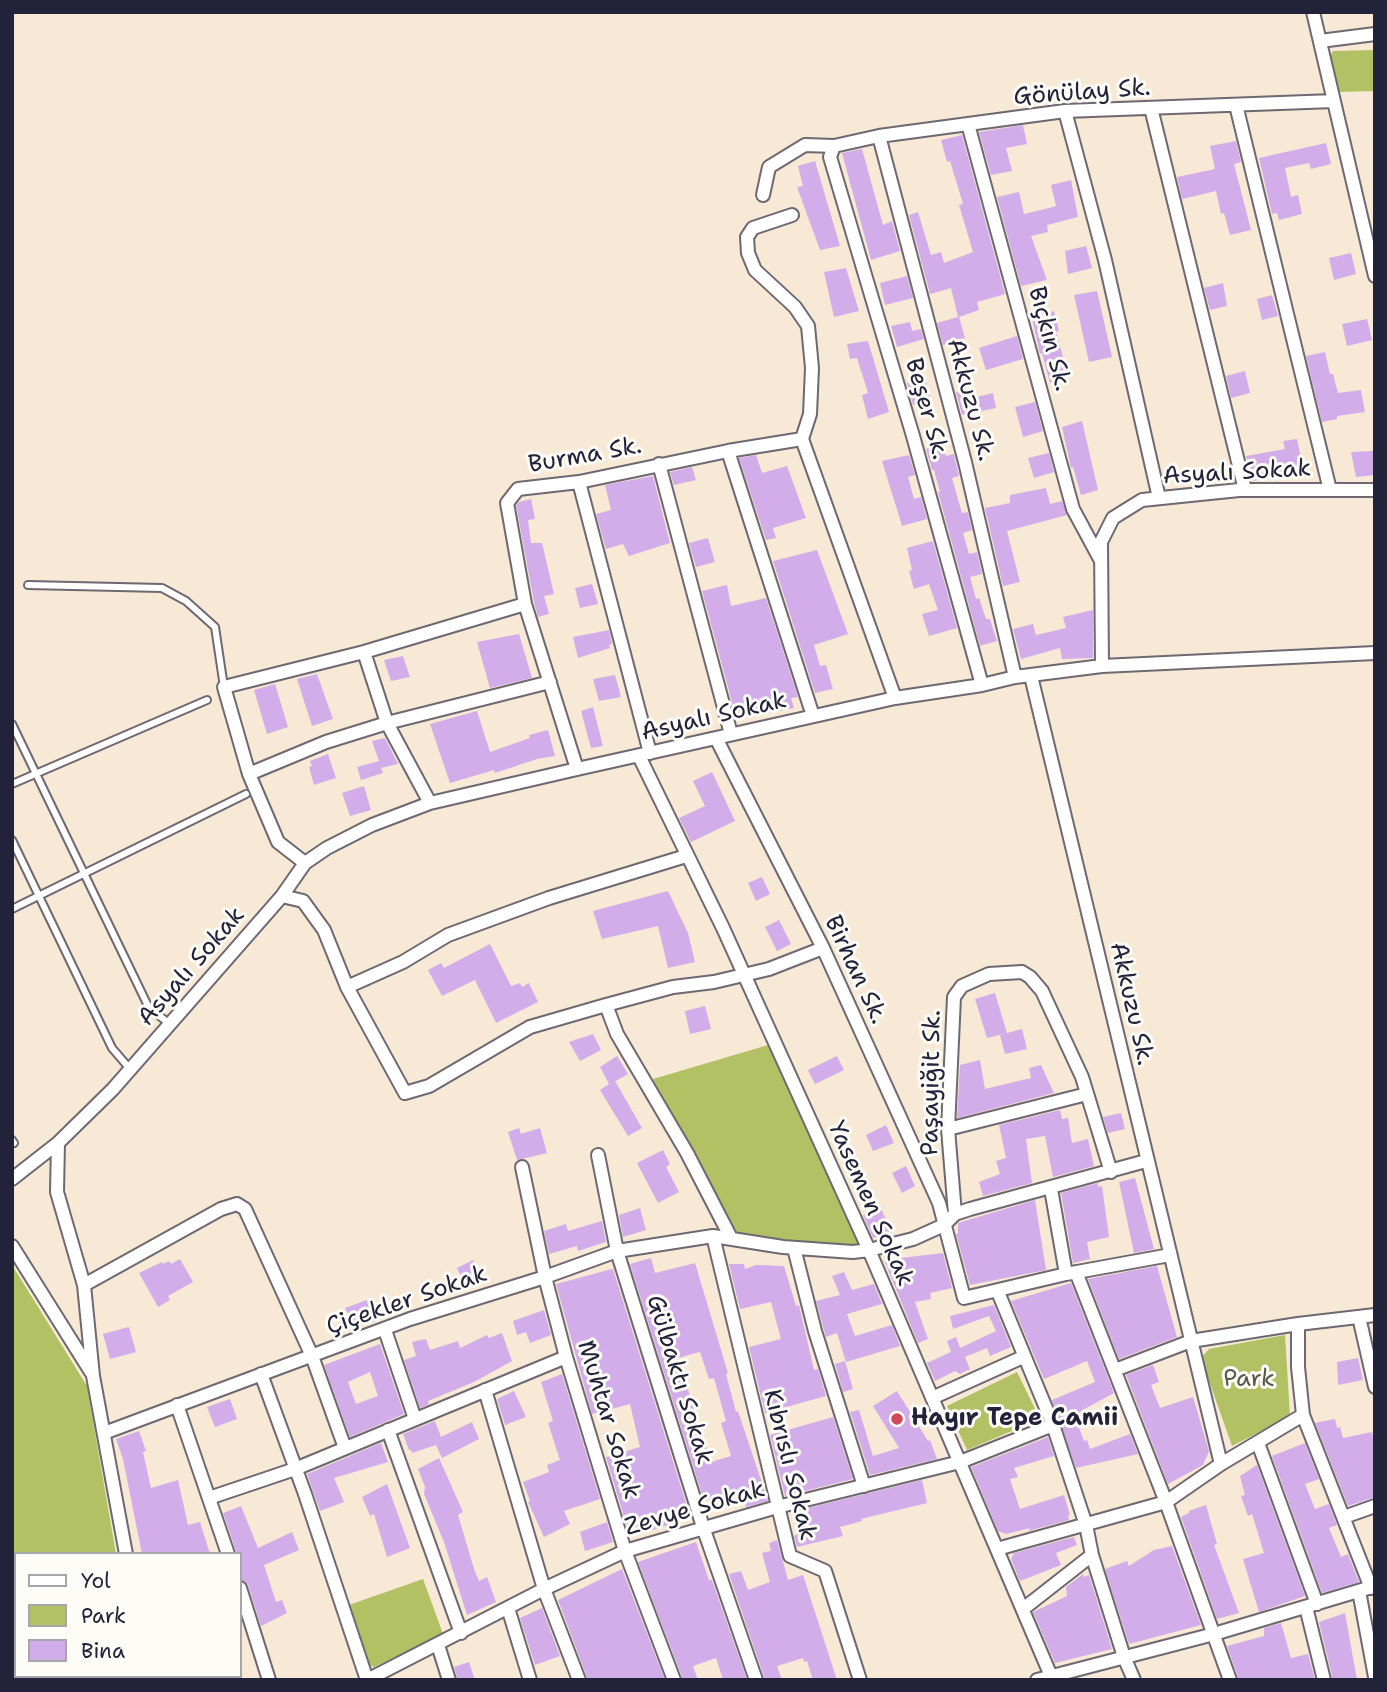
<!DOCTYPE html>
<html>
<head>
<meta charset="utf-8">
<style>
  body { margin:0 }
  #map { position:relative; width:1387px; height:1692px; overflow:hidden; background:#f7e9d5; font-family:"Shantell Sans",sans-serif }
  canvas { display:block }
  .frame { position:absolute; inset:0; border:14px solid #22223b; pointer-events:none }
  .legend { position:absolute; left:14px; top:1552px; width:228px; height:126px; box-sizing:border-box; background:#fdfcf7; border:2px solid #a5a5ac; margin:0; padding:9px 12px; list-style:none; font-size:21px; color:#22223b }
  .legend li { display:flex; align-items:center; gap:14px; height:35px }
  .legend b { width:35px; border:2px solid #a5a5ac }
</style>
</head>
<body>
<div id="map">
<canvas width="1387" height="1692"></canvas>
<div class="frame"></div>
<ul class="legend">
<li><b style="height:9px;background:#fff"></b>Yol</li>
<li><b style="height:19px;background:#b1c163"></b>Park</li>
<li><b style="height:19px;background:#d2adea"></b>Bina</li>
</ul>
</div>
<script>
const context = document.querySelector('canvas').getContext('2d');
context.lineJoin = 'round';
function fillPath(path, color) {
  context.fillStyle = color;
  context.fill(path, 'evenodd');
}
function shape(rows) {
  const path = new Path2D();
  for (const r of rows) {
    path.moveTo(r[0], r[1]);
    for (let i = 2; i < r.length; i += 2) path.lineTo(r[i], r[i + 1]);
  }
  return path;
}
function trace(path, color, width, dash) {
  context.strokeStyle = color;
  context.lineWidth = width;
  context.lineCap = dash ? 'butt' : 'round';
  context.setLineDash(dash || []);
  context.stroke(path);
}
function write(font, color, halo, rows, align = 'center') {
  context.font = font + ' "Shantell Sans",sans-serif';
  context.lineWidth = 6;
  context.setLineDash([]);
  context.textBaseline = 'middle';
  context.strokeStyle = halo;
  context.fillStyle = color;
  for (const [text, x, y, turn = 0] of rows) {
    context.save();
    context.translate(x, y);
    context.rotate((+turn || 0) * Math.PI / 180);
    context.textAlign = isNaN(turn) ? turn : align;
    if (halo) context.strokeText(text, 0, 0);
    context.fillText(text, 0, 0);
    context.restore();
  }
}
fillPath(shape([
  [1375,50,1375,91,1338,92,1329,58,1333,51],
  [775,1043,869,1250,731,1238,653,1079],
  [12,1265,87,1386,116,1554,16,1554,16,1582,12,1579],
  [1285,1335,1290,1416,1232,1446,1201,1358,1209,1349],
  [1017,1372,1040,1419,967,1450,947,1406],
  [423,1579,443,1634,374,1667,365,1664,346,1606]
]), '#b1c163');
fillPath(shape([
  [1023,125,1027,144,1006,148,1012,171,991,175,979,132],
  [962,135,1005,294,977,302,979,310,959,317,965,338,943,345,937,323,958,317,951,288,930,294,909,215,918,212,931,255,941,252,944,263,973,252,959,205,963,204,950,161,947,162,941,140],
  [1236,141,1241,162,1234,164,1251,230,1230,235,1224,213,1221,214,1216,191,1182,199,1177,177,1215,169,1210,146],
  [1326,143,1331,164,1311,169,1309,163,1285,168,1291,197,1298,195,1302,214,1279,220,1277,213,1272,214,1259,158],
  [862,149,883,225,892,221,900,251,871,260,842,153],
  [815,161,840,246,820,250,797,187,803,186,798,166],
  [1071,180,1078,217,1047,225,1048,232,1031,236,1047,280,1021,286,997,197,1019,192,1024,214,1041,210,1056,206,1051,185],
  [1086,246,1092,268,1068,274,1065,251],
  [1351,253,1356,274,1334,280,1329,258],
  [846,268,859,311,834,317,824,272],
  [907,276,913,298,885,305,880,283],
  [1223,283,1227,306,1210,310,1204,288],
  [1097,291,1112,357,1089,362,1074,295],
  [1272,295,1278,316,1262,320,1257,299],
  [1054,311,1059,331,1056,332,1069,378,1050,383,1042,353,1040,354,1032,318],
  [1367,319,1372,340,1347,346,1342,324],
  [910,322,912,331,921,329,924,339,897,347,891,326],
  [1017,336,1023,359,986,370,979,348],
  [868,341,889,412,868,419,862,395,868,393,857,358,850,359,847,344],
  [1325,352,1330,374,1333,374,1338,393,1361,390,1365,412,1337,416,1337,419,1322,422,1306,356],
  [1245,371,1250,393,1231,398,1226,376],
  [925,378,931,400,913,405,907,383],
  [971,389,973,398,993,393,996,408,962,415,956,392],
  [1035,402,1043,431,1023,437,1015,407],
  [1082,421,1098,490,1081,495,1073,467,1071,468,1062,427],
  [1297,439,1304,473,1252,481,1246,456,1285,449,1283,441],
  [943,444,946,456,954,454,959,476,952,478,962,513,968,512,972,530,963,533,969,554,977,552,982,574,970,577,976,599,979,598,986,619,990,619,997,641,980,646,938,492,940,492,934,470,932,470,926,449],
  [1373,451,1375,475,1356,477,1351,452],
  [1049,453,1054,472,1034,478,1028,458],
  [756,455,762,473,787,466,806,518,773,528,776,538,766,540,739,458],
  [909,455,915,475,908,477,914,499,921,497,927,519,902,526,882,461],
  [692,467,696,480,674,485,670,472],
  [653,476,670,543,629,556,623,544,606,549,596,514,611,510,605,485],
  [1046,488,1050,504,1062,501,1067,515,1007,531,1020,582,1003,586,985,508,1010,503,1010,495],
  [531,499,535,519,528,520,531,543,542,543,554,594,544,596,549,614,538,617,534,602,516,505,519,502],
  [708,538,715,562,696,567,689,543],
  [933,541,957,628,929,636,922,614,938,610,929,584,914,589,909,571,912,570,907,548],
  [817,550,848,634,814,645,820,666,826,665,833,689,815,693,773,561],
  [592,584,598,604,580,608,575,588],
  [727,585,731,606,766,598,798,697,791,698,794,708,769,713,768,709,736,717,702,591],
  [1093,610,1093,658,1062,659,1060,648,1021,659,1013,629,1033,624,1036,635,1066,628,1063,617],
  [609,630,612,644,609,645,610,648,578,658,573,637],
  [519,634,532,678,490,688,477,642],
  [403,656,410,677,391,681,384,660],
  [317,674,333,719,312,726,297,679],
  [615,675,621,697,599,701,593,679],
  [275,684,288,727,267,734,254,690],
  [593,707,603,746,591,748,581,711],
  [477,711,490,752,530,738,529,735,548,730,555,756,537,759,495,773,494,770,450,783,430,724],
  [385,738,398,764,381,768,383,773,361,780,357,767,379,761,372,741],
  [328,754,336,778,314,785,309,767,312,766,310,761],
  [712,772,735,821,691,842,679,818,705,806,693,781],
  [364,786,371,810,350,816,342,793],
  [762,877,770,894,756,901,748,883],
  [668,891,688,933,695,962,668,968,658,926,602,939,593,911],
  [779,920,791,944,777,951,765,927],
  [490,944,511,986,520,983,522,987,529,983,538,1002,496,1023,475,980,442,996,428,970,441,963,444,968],
  [995,993,1007,1033,987,1038,975,999],
  [705,1006,711,1029,690,1034,685,1011],
  [1022,1029,1027,1049,1005,1054,1000,1035],
  [593,1034,601,1050,580,1061,569,1042],
  [617,1056,628,1074,614,1082,615,1081,642,1128,628,1136,600,1090,609,1084,600,1067],
  [837,1056,844,1070,815,1084,808,1070],
  [980,1060,985,1089,1031,1078,1029,1068,1041,1065,1054,1093,957,1118,960,1065],
  [1060,1110,1062,1119,1068,1118,1072,1143,1088,1139,1094,1166,1053,1177,1045,1136,1026,1139,1032,1183,983,1196,979,1182,1000,1174,996,1161,1006,1158,999,1125],
  [1121,1113,1125,1129,1108,1133,1103,1117],
  [886,1125,894,1143,873,1151,866,1135],
  [519,1128,521,1134,540,1128,547,1153,517,1160,508,1132],
  [663,1150,670,1164,666,1167,679,1192,658,1203,637,1163],
  [906,1166,915,1186,902,1193,892,1173],
  [1135,1178,1154,1249,1134,1253,1119,1182],
  [1098,1183,1098,1187,1102,1186,1109,1237,1087,1242,1090,1259,1073,1263,1061,1193],
  [1035,1200,1046,1270,970,1285,956,1234,958,1234,958,1223],
  [640,1208,646,1230,623,1237,619,1215],
  [881,1209,892,1232,873,1238,863,1215],
  [602,1221,606,1242,578,1251,577,1246,549,1254,544,1231,566,1224,568,1231],
  [943,1253,952,1288,930,1293,931,1299,915,1302,928,1339,918,1343,884,1260],
  [651,1258,655,1273,695,1263,728,1373,726,1374,736,1412,738,1411,768,1501,746,1507,741,1490,704,1501,630,1264],
  [700,1352,709,1379,714,1378,726,1421,721,1423,731,1456,711,1462,678,1358],
  [180,1259,193,1282,168,1296,170,1300,158,1307,139,1273,162,1262,163,1264,169,1261,171,1264],
  [473,1260,481,1276,465,1285,457,1268],
  [729,1264,744,1264,745,1269,756,1265,784,1266,796,1306,799,1305,814,1370,818,1369,826,1396,765,1413,749,1347,781,1339,771,1302,740,1309],
  [1157,1266,1177,1337,1119,1359,1088,1279],
  [612,1269,613,1269,687,1506,681,1507,685,1520,630,1537,606,1457,640,1447,630,1404,592,1414,556,1284],
  [844,1272,852,1290,874,1284,882,1304,847,1314,855,1336,892,1325,900,1346,846,1362,837,1333,826,1337,816,1301,840,1295,832,1276],
  [1071,1283,1114,1393,1081,1411,1083,1417,1076,1420,1084,1441,1087,1440,1090,1449,1130,1434,1138,1454,1076,1468,1052,1400,1095,1382,1087,1361,1044,1379,1011,1301],
  [367,1300,378,1320,355,1328,345,1308],
  [994,1305,1011,1347,990,1356,987,1348,965,1357,970,1369,960,1374,955,1371,935,1381,927,1363,951,1352,947,1341,956,1337,960,1348,996,1331,989,1316,953,1329,950,1316],
  [544,1310,551,1335,530,1343,526,1332,517,1335,513,1321],
  [129,1327,136,1352,110,1359,103,1334],
  [502,1333,512,1361,474,1382,428,1401,429,1404,420,1408,404,1360,416,1356,412,1342,426,1339,430,1350,458,1341,460,1348,487,1335,489,1338],
  [380,1344,404,1414,350,1437,324,1365],
  [370,1372,378,1396,356,1404,348,1382],
  [1358,1358,1363,1380,1338,1385,1337,1362],
  [845,1361,853,1389,843,1392,835,1364],
  [1153,1365,1159,1382,1151,1385,1160,1408,1193,1397,1209,1451,1203,1465,1168,1484,1126,1375],
  [562,1374,600,1499,564,1511,570,1524,544,1537,528,1502,530,1501,523,1482,549,1472,547,1465,560,1460,548,1423,553,1421,541,1382],
  [514,1391,526,1417,505,1425,497,1399],
  [897,1391,928,1441,930,1440,937,1459,870,1475,850,1412,859,1410,873,1456,899,1448,873,1406],
  [230,1399,237,1419,215,1427,207,1407],
  [833,1417,853,1479,785,1496,770,1435],
  [1335,1419,1337,1428,1340,1427,1343,1438,1372,1432,1375,1445,1375,1497,1348,1506,1315,1423],
  [435,1421,441,1437,472,1422,479,1439,442,1458,436,1445,412,1453,411,1450,409,1450,403,1434],
  [139,1431,146,1451,143,1452,151,1488,178,1480,188,1525,200,1522,210,1554,142,1554,123,1459,116,1439],
  [1048,1437,1054,1456,1014,1468,1018,1477,1010,1479,1020,1509,1064,1495,1070,1515,1068,1515,1069,1520,1028,1531,1030,1528,1006,1534,998,1531,971,1467],
  [381,1443,388,1462,334,1478,344,1502,320,1511,307,1474],
  [1305,1443,1319,1479,1305,1484,1315,1509,1329,1504,1337,1525,1329,1528,1341,1557,1348,1554,1359,1582,1322,1593,1272,1456],
  [439,1458,463,1512,458,1515,474,1569,479,1581,487,1577,496,1602,467,1615,444,1542,424,1494,425,1487,418,1469],
  [1257,1465,1305,1596,1259,1612,1243,1559,1264,1553,1252,1514,1248,1516,1241,1496,1245,1495,1240,1476],
  [922,1480,927,1503,861,1519,862,1521,840,1527,843,1536,797,1547,794,1536,798,1534,792,1512],
  [387,1484,410,1548,387,1557,374,1514,370,1516,362,1497],
  [1206,1505,1217,1544,1214,1545,1239,1613,1217,1619,1181,1517,1189,1513,1189,1511],
  [241,1506,258,1548,292,1532,299,1550,264,1565,276,1602,282,1600,287,1613,261,1626,248,1585,240,1579,240,1554,237,1554,223,1513],
  [607,1522,613,1542,585,1551,580,1532],
  [1074,1537,1077,1545,1056,1553,1061,1565,1020,1581,1011,1559,1014,1553],
  [777,1540,788,1580,803,1575,837,1680,813,1680,807,1661,804,1662,803,1658,777,1666,782,1680,765,1680,729,1574,741,1571,748,1590,770,1582,762,1553,771,1551,769,1543],
  [696,1542,709,1580,712,1580,747,1680,723,1680,716,1658,693,1666,698,1680,683,1680,638,1562],
  [1172,1546,1201,1625,1129,1644,1105,1569,1127,1561,1129,1566,1154,1550],
  [622,1569,665,1680,588,1680,558,1600],
  [1083,1574,1084,1577,1089,1575,1112,1649,1055,1663,1033,1612,1067,1596,1066,1587],
  [542,1608,560,1656,535,1665,520,1618],
  [1345,1613,1357,1680,1333,1680,1319,1622],
  [1281,1623,1291,1658,1308,1654,1315,1680,1239,1680,1227,1646,1264,1636,1264,1628],
  [469,1662,475,1680,458,1680,454,1667]
]), '#d2adea');
const lane = shape([
  [28,585,162,588,186,601,215,627,224,687],
  [12,724,149,1008,170,1024],
  [12,784,207,700],
  [12,840,112,1048,130,1069],
  [12,909,246,794],
  [12,1140,14,1143]
]);
const street = shape([
  [1313,12,1375,276],
  [1320,41,1375,34],
  [1236,105,1330,490],
  [1151,108,1245,490],
  [1065,111,1105,260,1159,498],
  [968,124,1073,509,1101,561],
  [879,136,965,462,1015,677],
  [834,146,830,157,913,436,982,685],
  [763,195,769,167,805,145,834,146,879,136,1065,111,1334,101],
  [792,215,753,228,747,237,748,253,755,270,795,307,808,326,812,368,810,414,802,439],
  [728,451,813,716],
  [659,464,731,734],
  [579,482,650,753],
  [525,604,577,769],
  [364,652,387,723,430,803],
  [1102,666,1101,542,1113,518,1142,500,1239,490,1375,490],
  [1031,676,1221,1464],
  [716,738,823,948,939,1203,964,1298,1066,1274,1170,1255],
  [639,756,723,928,869,1250,1051,1676],
  [249,774,326,742,387,723,550,682],
  [305,863,278,842,249,774,224,687,364,652,525,604,507,503,518,489,579,482,728,451,802,439,895,698],
  [282,896,303,901,324,930,347,987,405,1093,429,1086,530,1027,606,1005],
  [347,987,403,962,448,935,549,898,686,856],
  [948,1129,1087,1094],
  [58,1143,57,1192,84,1285,93,1376,126,1554],
  [598,1155,617,1251,703,1527,756,1680],
  [522,1167,545,1277,566,1357,625,1551,674,1680],
  [12,1179,58,1143,113,1089,282,896,305,863,327,848,372,825,430,803,577,769,895,698,982,685,1015,677,1102,666,1375,653],
  [1051,1189,1066,1274],
  [955,1214,948,1129,954,997,962,986,989,974,1022,972,1030,977,1042,991,1082,1077,1111,1172],
  [713,1236,790,1556,825,1571,860,1680],
  [731,1238,687,1153,617,1034,606,1005,673,987,714,982,769,969,823,948],
  [12,1246,91,1372],
  [794,1248,815,1331,864,1486],
  [1076,1272,1166,1502,1230,1680],
  [84,1285,221,1209,237,1204,245,1209,312,1356,345,1448],
  [998,1292,1053,1425,1086,1525,1092,1555,1124,1657,1134,1680],
  [1359,1317,1375,1387],
  [1298,1324,1298,1367,1303,1415,1371,1588],
  [385,1330,415,1419],
  [1115,1370,1191,1341,1298,1324,1375,1315],
  [261,1374,305,1494,367,1680],
  [485,1390,544,1589,579,1680],
  [932,1398,1023,1357],
  [177,1405,228,1554],
  [388,1430,461,1633],
  [104,1433,410,1319,545,1277,617,1251,713,1236,783,1247,853,1252,869,1250,913,1239,944,1225,955,1214,970,1209,1146,1161],
  [1258,1443,1317,1604],
  [209,1498,295,1469,566,1357],
  [1344,1517,1375,1506],
  [997,1549,1166,1502,1221,1464,1303,1415],
  [240,1588,269,1680],
  [1359,1591,1375,1677],
  [12,1595,16,1599],
  [1306,1607,1324,1680],
  [508,1608,530,1680],
  [1023,1609,1092,1555],
  [12,1645,16,1642],
  [438,1645,449,1680],
  [143,1676,143,1680],
  [367,1680,544,1589,625,1551,777,1507,960,1462,1053,1425],
  [1037,1680,1214,1634,1375,1586]
]);
trace(lane, '#6d6871', 10);
trace(street, '#6d6871', 16);
trace(lane, '#fff', 6);
trace(street, '#fff', 12);
for (const [x, y, r, color] of [
  [897,1419,7,"#d1495b"]
]) {
  const dot = new Path2D();
  dot.arc(x, y, r, 0, 2 * Math.PI);
  context.fillStyle = color;
  context.fill(dot);
  trace(dot, '#fdfcf7', 2.5);
}
write('24px', '#22223b', '#fdfcf7', [
  ["Gönülay Sk.",1082,93,-4],
  ["Bıçkın Sk.",1049,339,75],
  ["Akkuzu Sk.",970,400,75],
  ["Beşer Sk.",926,409,74],
  ["Burma Sk.",585,456,-10],
  ["Asyalı Sokak",1237,473,-3],
  ["Asyalı Sokak",714,717,-13],
  ["Asyalı Sokak",192,967,-49],
  ["Birhan Sk.",855,970,65],
  ["Akkuzu Sk.",1131,1004,77],
  ["Paşayiğit Sk.",932,1083,-89],
  ["Yasemen Sokak",870,1204,66],
  ["Çiçekler Sokak",407,1301,-19],
  ["Gülbaktı Sokak",679,1380,73],
  ["Muhtar Sokak",608,1420,73],
  ["Kıbrıslı Sokak",789,1465,76],
  ["Zevye Sokak",695,1509,-16]
]);
write('24px', '#545a49', '#fdfcf7', [
  ["Park",1249,1380]
]);
write('bold 24px', '#22223b', '#fdfcf7', [
  ["Hayır Tepe Camii",911,1419]
], 'left');
</script>
</body>
</html>
